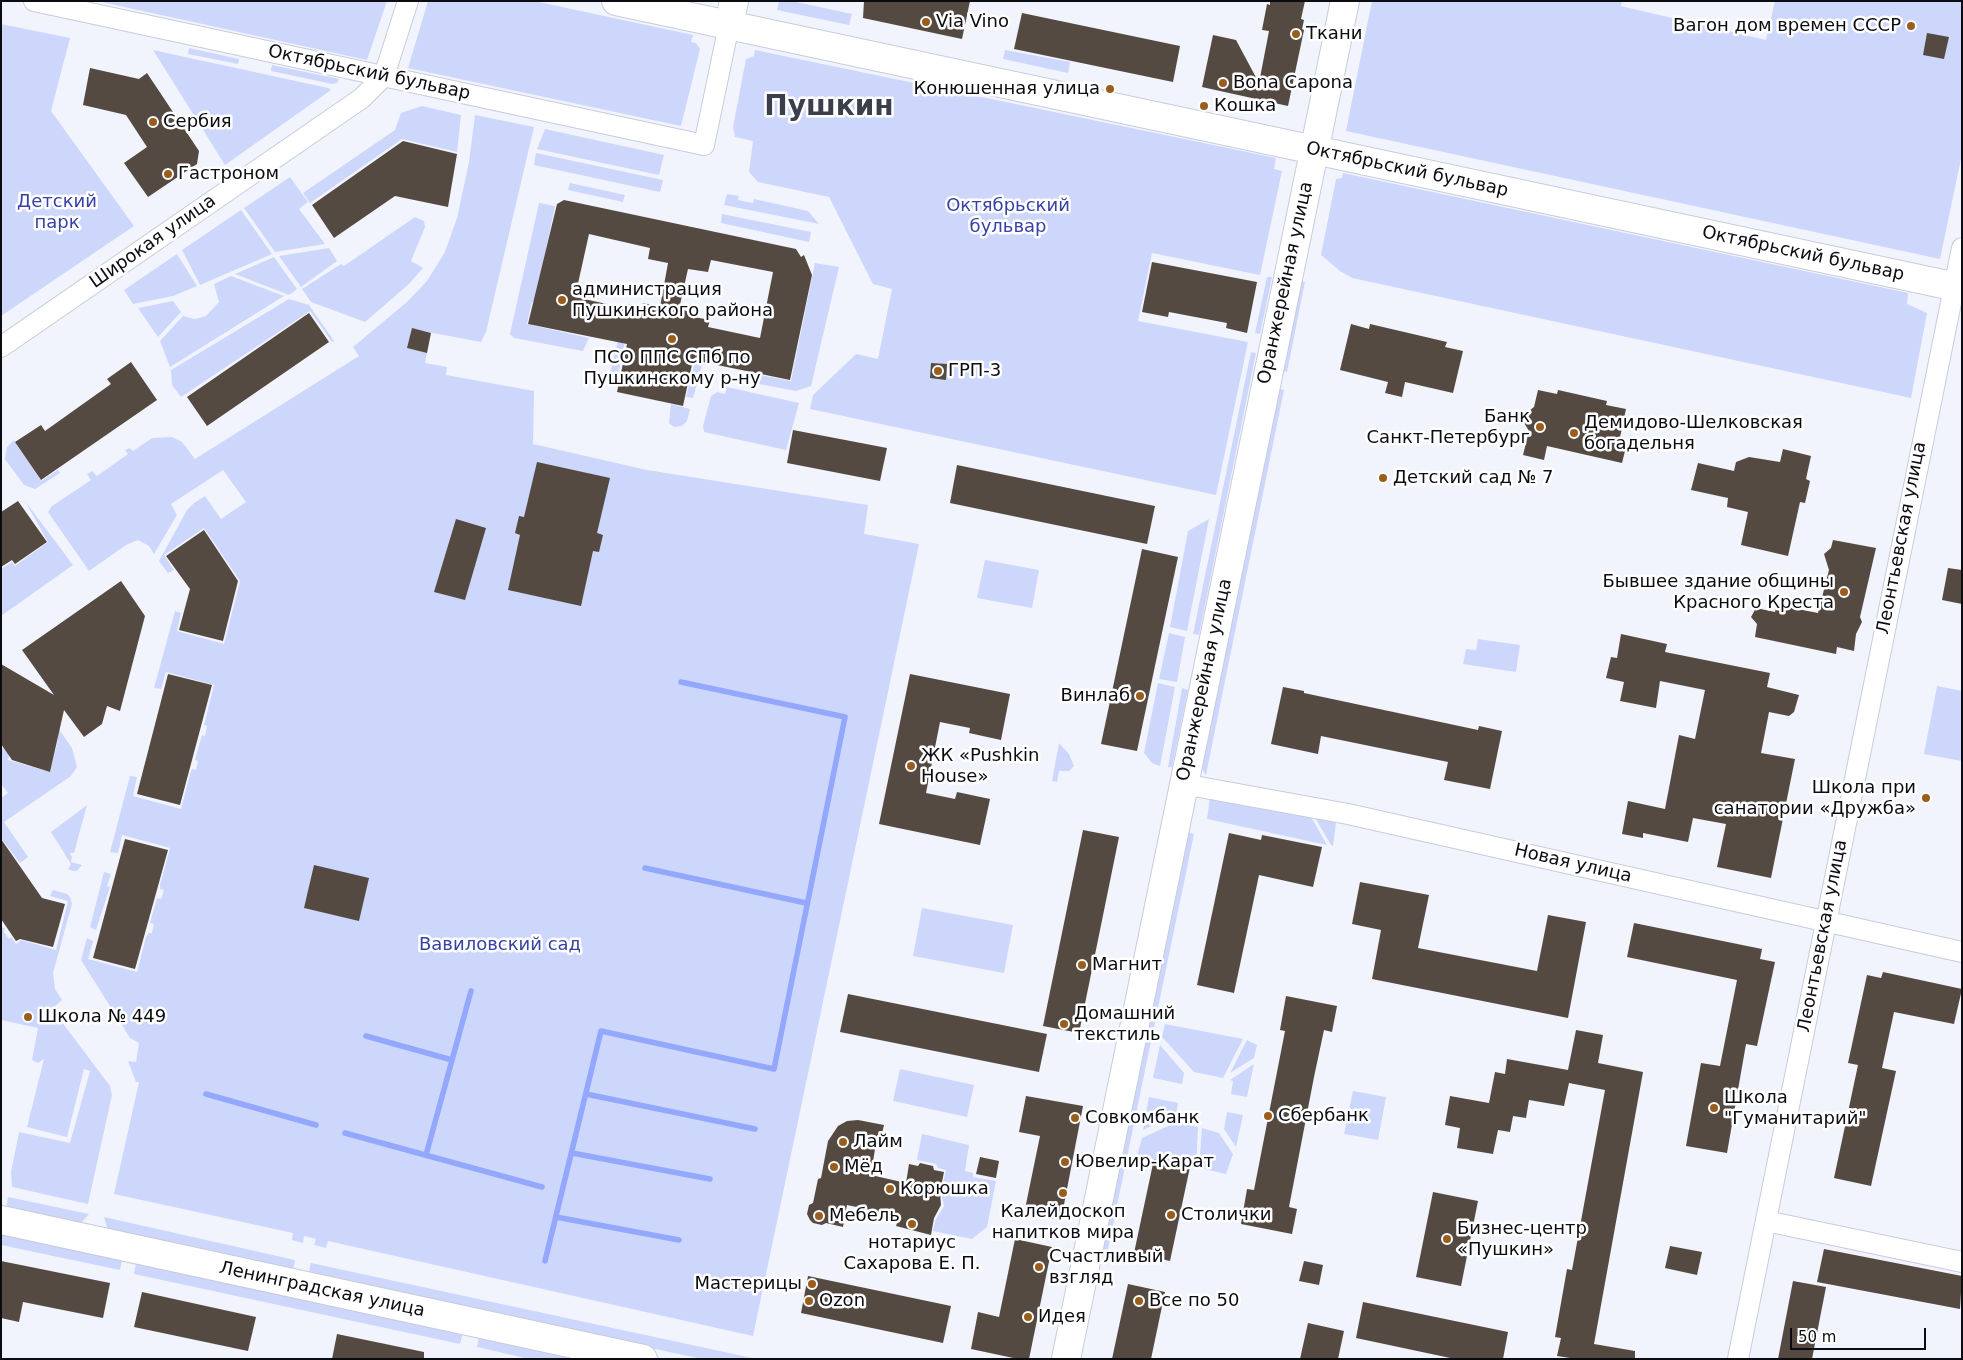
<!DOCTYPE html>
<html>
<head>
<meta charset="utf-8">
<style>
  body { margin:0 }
  #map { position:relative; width:1963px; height:1360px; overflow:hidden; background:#f2f4fd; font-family:"DejaVu Sans",sans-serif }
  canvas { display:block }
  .frame { position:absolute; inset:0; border:2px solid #0b0c11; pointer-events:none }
  .scale { position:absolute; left:1790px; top:1328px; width:136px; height:22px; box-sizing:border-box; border:2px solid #0b0c11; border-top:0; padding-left:6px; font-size:15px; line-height:18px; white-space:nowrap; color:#0b0c11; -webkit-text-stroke:4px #fff; paint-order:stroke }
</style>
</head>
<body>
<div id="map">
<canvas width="1963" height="1360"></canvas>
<div class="frame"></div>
<div class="scale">50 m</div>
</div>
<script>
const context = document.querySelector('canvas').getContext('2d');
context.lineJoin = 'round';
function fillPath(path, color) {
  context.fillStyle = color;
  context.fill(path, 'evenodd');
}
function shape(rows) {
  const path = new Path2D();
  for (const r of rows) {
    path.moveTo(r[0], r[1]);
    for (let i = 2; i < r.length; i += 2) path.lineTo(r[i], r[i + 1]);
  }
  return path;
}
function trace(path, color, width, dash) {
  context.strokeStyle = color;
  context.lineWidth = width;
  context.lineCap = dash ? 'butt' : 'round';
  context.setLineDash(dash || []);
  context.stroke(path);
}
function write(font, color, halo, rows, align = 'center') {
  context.font = font + ' "DejaVu Sans",sans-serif';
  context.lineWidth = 5;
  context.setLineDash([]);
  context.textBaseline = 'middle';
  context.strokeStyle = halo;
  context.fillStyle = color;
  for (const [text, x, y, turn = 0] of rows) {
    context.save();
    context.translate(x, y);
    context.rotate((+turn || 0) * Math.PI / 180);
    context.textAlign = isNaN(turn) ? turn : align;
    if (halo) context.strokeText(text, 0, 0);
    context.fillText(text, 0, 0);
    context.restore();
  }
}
fillPath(shape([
  [97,1,387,1,367,60],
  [428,1,534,1,693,35,691,42,696,43,700,49,681,126,408,68],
  [779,1,792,1,852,14,849,25,777,10],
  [1372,1,1622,1,1621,6,1766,40,1775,1,1962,1,1962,154,1940,259,1346,131],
  [1,24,70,38,51,111,134,226,1,316],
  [189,48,239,59,238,64,188,54],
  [153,50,328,88,331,90,225,165],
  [755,50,1276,158,1274,169,1282,171,1260,275,1152,253,1138,321,1248,342,1216,495,810,409,813,395,856,354,878,359,892,289,873,284,829,197,758,182,749,172,753,141,735,137,733,127,746,59,754,56],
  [1005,50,1070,62,1068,73,1003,59],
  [272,65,339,79,337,83,332,84,271,71],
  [422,106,461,115,457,152,402,139,310,203,303,193,395,130,401,113],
  [475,115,534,127,486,332,481,342,412,329,408,348,427,353,425,363,447,367,446,375,534,391,533,444,647,470,868,505,864,534,919,544,753,1336,328,1241,326,1248,314,1245,316,1239,309,1237,304,1236,303,1243,292,1240,293,1233,114,1194,139,1082,136,1082,128,1061,136,1062,139,1043,130,1038,81,960,87,938,93,941,88,959,137,972,146,937,149,933,152,933,154,924,150,923,157,898,161,899,164,890,160,889,160,885,170,848,122,835,118,853,110,852,130,776,137,777,133,796,181,809,190,774,192,769,196,770,198,761,195,760,202,735,205,736,207,726,204,725,214,685,166,672,161,689,154,688,175,611,181,613,177,631,224,644,240,581,204,528,164,555,174,570,168,573,159,561,187,510,194,503,205,496,221,519,246,502,223,470,171,504,177,515,154,554,149,546,138,540,126,545,89,571,48,512,52,506,91,480,87,474,92,471,97,476,128,454,125,450,130,448,133,451,152,438,172,437,182,442,195,459,359,356,353,347,407,302,427,281,445,252,457,218,469,162],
  [545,129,664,155,659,175,537,149],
  [536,153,663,180,660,192,534,165],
  [1343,173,1908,293,1907,304,1927,313,1911,398,1352,278,1340,271,1321,255,1336,179,1342,178],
  [290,177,308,202,299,209,325,244,275,252,244,208],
  [570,183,625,195,623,202,568,190],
  [727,194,739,196,738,200,753,203,754,199,808,211,819,224,724,205],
  [539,203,555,206,535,302,532,302,527,324,589,338,583,351,514,338,510,334],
  [241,210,272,254,200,285,182,250],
  [722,214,811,232,809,242,721,223],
  [415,217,424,221,425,227,411,261,423,268,409,284,365,322,311,302,302,289,341,264,344,266],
  [329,248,337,261,301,287,279,256],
  [177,254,197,286,173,296,133,304,124,290],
  [274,257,297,289,289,295,235,274],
  [815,263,839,267,811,386,796,391,759,384,760,375,791,381],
  [231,276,284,296,170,367,160,341,183,316,195,319,206,316,219,302,214,284],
  [1267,277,1272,277,1260,334,1255,333],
  [1301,281,1305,282,1287,372,1283,371],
  [289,299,309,305,334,341,332,342,310,311,181,397,172,385,171,370],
  [173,301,181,312,158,337,138,308],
  [618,340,625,341,616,384,608,382],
  [1251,352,1256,353,1199,635,1193,634],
  [696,357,704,358,693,398,686,397],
  [727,387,799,403,786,450,704,432,703,426,711,396,717,392,725,394],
  [1279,389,1284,390,1206,775,1202,769],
  [671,404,690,409,687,421,682,426,674,427,669,423],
  [14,440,41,481,58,470,60,473,35,489,24,485,5,459,7,447],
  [25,501,73,565,1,616,1,569,12,562,15,566,48,542],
  [1209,519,1187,631,1170,627,1188,531],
  [985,560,1039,570,1032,608,977,598],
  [1169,633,1185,637,1177,682,1159,679],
  [1478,639,1520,645,1516,672,1463,664,1466,649,1476,650],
  [1158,683,1175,687,1160,766,1152,763,1144,753],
  [1937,686,1962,691,1962,761,1924,754],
  [1182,688,1188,690,1172,767,1168,767],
  [46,711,72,748,77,767,71,776,4,822,28,857,20,863,1,838,1,798,8,793,1,784,1,746,9,754,8,760,50,772,58,740,41,715],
  [1059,743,1069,754,1074,766,1069,771,1059,771,1057,782,1052,781],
  [1210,797,1310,815,1327,845,1207,819],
  [87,805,74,853,71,853,70,855,72,856,71,862,82,865,77,871,73,871,68,869,71,864,51,832],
  [1314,816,1336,823,1333,846,1331,845],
  [1187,832,1194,834,1107,1254,1100,1253],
  [104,872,111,874,107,886,110,887,96,930,90,927],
  [53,890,67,894,70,897,72,904,53,973,55,989,62,1000,52,1009,110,1086,112,1095,88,1204,12,1187,11,1172,19,1132,70,1143,90,1071,84,1069,67,1137,27,1127,44,1059,38,1063,32,1060,38,1028,1,1020,1,927,5,928,4,932,9,939,11,937,16,944,21,940,56,950,68,901,50,896],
  [922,908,1013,925,1004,973,913,956],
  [1165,1024,1243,1039,1223,1078,1194,1072,1162,1037],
  [1247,1040,1257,1045,1254,1058,1230,1073],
  [1160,1045,1184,1073,1182,1084,1153,1078],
  [1254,1064,1247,1097,1231,1094,1233,1081,1230,1080],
  [900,1069,974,1085,967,1117,893,1101],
  [1353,1091,1386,1097,1378,1140,1344,1134],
  [1149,1097,1178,1103,1176,1115,1143,1130],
  [1227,1112,1243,1115,1236,1147,1224,1129],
  [1177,1122,1198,1127,1196,1168,1137,1156,1142,1138],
  [1202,1128,1219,1133,1233,1154,1226,1174,1204,1169,1200,1154],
  [922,1134,969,1145,965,1171,973,1173,973,1177,996,1181,987,1227,972,1239,933,1231,935,1221,944,1206,941,1192,946,1170,938,1168,936,1164,917,1160],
  [8,1197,89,1214,80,1224,6,1209],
  [104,1217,295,1260,294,1267,288,1270,108,1231],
  [1,1234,122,1260,120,1270,1,1245],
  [136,1263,463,1333,460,1344,134,1274],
  [311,1263,757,1359,702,1359,312,1275,309,1271],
  [479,1337,567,1356,567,1359,529,1359,477,1347]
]), '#cdd7fc');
trace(shape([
  [645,868,806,903],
  [366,1036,452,1060],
  [206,1094,316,1125],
  [586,1094,755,1129],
  [345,1133,542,1187],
  [572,1153,710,1179],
  [426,1155,471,991],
  [556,1217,679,1240],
  [545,1261,601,1031,774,1069,845,717,681,682]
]), '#93a7fd', 5.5);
fillPath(shape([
  [864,1,970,1,962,39,863,18],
  [1270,1,1305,1,1301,19,1304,20,1302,29,1304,30,1288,106,1202,87,1213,35,1236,40,1259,83,1269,31,1262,30,1267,4,1270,5],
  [1022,13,1180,46,1173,82,1014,49],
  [1927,33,1949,37,1944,59,1923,55],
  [90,68,139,79,147,73,199,151,197,164,148,197,124,163,147,147,126,115,83,105],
  [403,141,457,154,448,207,395,196,334,238,312,205],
  [564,200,796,249,801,257,804,255,812,275,790,380,693,360,683,406,617,392,627,344,528,324,557,204],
  [589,234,650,248,648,259,668,263,660,307,643,303,642,307,626,304,625,308,575,297],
  [711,260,773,272,760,338,708,327,710,320,694,317,695,313,679,309,688,269,708,272],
  [1152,262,1257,282,1247,333,1226,328,1227,323,1169,312,1168,317,1142,312],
  [309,313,329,342,207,426,187,397],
  [1351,324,1369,329,1370,324,1447,342,1445,347,1463,351,1453,393,1405,382,1402,397,1385,393,1388,382,1340,370],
  [412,328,431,333,427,353,407,348],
  [131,362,157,400,41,480,15,442,41,425,45,431,111,384,107,379],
  [931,363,947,364,946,380,930,378],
  [1538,390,1557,394,1558,390,1607,401,1606,405,1626,409,1619,442,1627,443,1622,463,1547,446,1544,460,1523,455,1529,431,1523,421,1525,414,1534,407],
  [793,430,887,448,880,481,787,463],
  [1783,449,1811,456,1806,479,1810,481,1805,503,1800,502,1788,556,1741,545,1748,512,1727,507,1728,498,1691,490,1698,463,1734,471,1736,462,1749,457,1780,462],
  [537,462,610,478,597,533,603,535,599,552,593,551,581,606,508,590,520,535,515,533,519,516,524,517],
  [957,465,1155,506,1147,544,950,503],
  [18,501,47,542,15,564,12,560,1,567,1,512],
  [456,519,486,528,465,600,434,592],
  [204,530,238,581,223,641,179,630,190,589,166,556],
  [1833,540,1876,548,1860,617,1862,622,1856,634,1854,651,1837,647,1836,654,1755,637,1757,624,1751,617,1756,608,1775,612,1777,605,1818,613,1829,570,1824,554,1831,548],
  [1142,549,1178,557,1137,751,1101,744],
  [1948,568,1962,570,1962,604,1942,600],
  [121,581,145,616,120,711,107,706,102,724,84,737,64,710,50,772,12,760,1,744,1,664,54,695,22,650],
  [1621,634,1667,644,1665,652,1770,673,1767,687,1799,695,1794,712,1789,716,1769,712,1761,753,1795,759,1771,878,1717,867,1726,824,1693,818,1688,842,1643,833,1643,838,1622,834,1628,801,1665,809,1679,735,1695,739,1705,690,1660,681,1656,708,1620,701,1624,682,1606,678,1611,657,1617,658],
  [168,674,212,685,180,805,137,794],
  [910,674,1010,694,1001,740,969,733,970,728,940,722,926,793,955,799,957,792,990,799,980,845,879,824],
  [1283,687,1304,691,1304,693,1478,730,1479,726,1502,731,1490,789,1444,780,1448,762,1321,736,1318,754,1271,744],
  [1083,830,1119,837,1079,1033,1043,1026],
  [1229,833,1261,840,1262,835,1322,847,1313,887,1259,875,1234,993,1197,985],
  [1,839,42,898,65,904,53,947,20,939,16,941,1,919],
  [125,839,168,850,135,969,93,958],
  [314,865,369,878,359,921,304,908],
  [1360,882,1429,895,1418,948,1537,971,1548,915,1586,922,1568,1018,1372,979,1381,930,1352,924],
  [1634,923,1762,949,1760,959,1775,962,1757,1046,1746,1044,1727,1153,1686,1146,1701,1063,1720,1066,1737,980,1627,957],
  [1883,972,1962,989,1954,1024,1894,1012,1882,1068,1896,1071,1871,1186,1834,1178,1858,1065,1848,1063,1867,975,1881,978],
  [848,994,1047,1034,1039,1072,840,1032],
  [1286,996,1337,1006,1332,1032,1324,1030,1314,1077,1289,1207,1297,1209,1292,1234,1241,1224,1247,1189,1254,1190,1285,1031,1280,1030],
  [1576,1030,1603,1035,1598,1063,1643,1072,1594,1344,1635,1351,1635,1359,1576,1359,1557,1356,1561,1338,1555,1337,1567,1269,1572,1270,1605,1090,1569,1083,1564,1106,1529,1100,1526,1118,1513,1116,1510,1132,1498,1130,1493,1154,1457,1148,1460,1128,1445,1125,1450,1096,1489,1103,1495,1072,1505,1074,1507,1059,1568,1070],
  [1026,1096,1083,1106,1061,1220,1024,1214,1040,1136,1019,1132],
  [858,1120,884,1125,879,1146,875,1149,871,1175,906,1183,909,1164,918,1166,920,1163,933,1166,934,1170,944,1172,940,1192,941,1205,934,1218,931,1235,896,1226,899,1216,847,1205,843,1227,826,1223,822,1225,813,1223,810,1220,807,1214,809,1205,813,1203,818,1179,821,1178,828,1141,838,1126,847,1121],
  [980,1157,999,1161,996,1178,976,1174],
  [1154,1159,1190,1167,1170,1261,1134,1253],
  [1433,1192,1478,1201,1461,1286,1416,1277],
  [1015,1239,1052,1247,1029,1359,1018,1359,971,1349,978,1312,999,1317],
  [1670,1246,1702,1252,1697,1275,1665,1268],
  [1824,1249,1962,1276,1960,1309,1817,1282],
  [1,1261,110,1283,103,1318,23,1302,19,1322,1,1318],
  [1304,1261,1323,1265,1319,1285,1299,1281],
  [808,1276,951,1306,943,1343,801,1313],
  [1793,1281,1826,1287,1812,1359,1778,1359],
  [1128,1284,1165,1292,1151,1359,1112,1359],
  [142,1292,256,1317,248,1351,134,1327],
  [1363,1302,1508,1332,1503,1359,1455,1359,1356,1338],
  [1308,1323,1344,1331,1338,1359,1300,1359],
  [337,1334,424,1352,424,1359,332,1359]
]), '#554a41');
const street = shape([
  [34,1,704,145,729,25],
  [1,347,362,98,384,76,408,1],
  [1183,784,1348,814,1962,952],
  [1766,1221,1962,1262],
  [1738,1359,1962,248]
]);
const secondary = shape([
  [616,1,1962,288],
  [729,25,734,1],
  [1,1220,643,1359],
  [1066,1359,1345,1]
]);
trace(street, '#c8ccdb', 22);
trace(secondary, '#c8ccdb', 30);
trace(street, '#fff', 20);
trace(secondary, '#fff', 28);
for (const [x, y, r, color] of [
  [926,22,5,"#995d1e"],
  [1911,26,5,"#995d1e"],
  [1296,34,5,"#995d1e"],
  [1223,83,5,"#995d1e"],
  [1110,89,5,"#995d1e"],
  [1204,106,5,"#995d1e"],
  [153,122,5,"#995d1e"],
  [168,174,5,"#995d1e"],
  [562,300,5,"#995d1e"],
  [672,339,5,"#995d1e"],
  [938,371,5,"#995d1e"],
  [1540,427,5,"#995d1e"],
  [1574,433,5,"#995d1e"],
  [1383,478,5,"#995d1e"],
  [1844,592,5,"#995d1e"],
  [1140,696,5,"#995d1e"],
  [911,766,5,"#995d1e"],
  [1926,798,5,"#995d1e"],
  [1082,965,5,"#995d1e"],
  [28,1017,5,"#995d1e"],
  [1064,1024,5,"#995d1e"],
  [1714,1108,5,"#995d1e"],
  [1268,1116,5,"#995d1e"],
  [1075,1118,5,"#995d1e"],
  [843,1142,5,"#995d1e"],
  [1065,1162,5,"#995d1e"],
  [834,1167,5,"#995d1e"],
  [890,1189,5,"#995d1e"],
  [1063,1193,5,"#995d1e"],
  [1171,1215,5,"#995d1e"],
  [819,1216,5,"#995d1e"],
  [912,1224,5,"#995d1e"],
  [1447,1239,5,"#995d1e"],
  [1039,1267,5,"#995d1e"],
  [812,1284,5,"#995d1e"],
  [809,1301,5,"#995d1e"],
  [1139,1301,5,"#995d1e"],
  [1028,1317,5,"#995d1e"]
]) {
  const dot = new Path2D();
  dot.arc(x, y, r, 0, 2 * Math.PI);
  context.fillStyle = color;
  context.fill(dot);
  trace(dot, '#fff', 2);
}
write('18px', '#0b0c11', '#fff', [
  ["Via Vino",936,22],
  ["Вагон дом времен СССР",1901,26,"right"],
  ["Ткани",1306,34],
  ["Bona Capona",1233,83],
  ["Конюшенная улица",1100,89,"right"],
  ["Кошка",1214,106],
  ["Сербия",163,122],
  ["Гастроном",178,174],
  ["администрация",572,290],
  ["Пушкинского района",572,311],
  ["ПСО ППС СПб по",672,358,"center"],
  ["Пушкинскому р-ну",672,379,"center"],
  ["ГРП-3",948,371],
  ["Банк",1530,417,"right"],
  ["Санкт-Петербург",1530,438,"right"],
  ["Демидово-Шелковская",1584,423],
  ["богадельня",1584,444],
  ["Детский сад № 7",1393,478],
  ["Бывшее здание общины",1834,582,"right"],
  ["Красного Креста",1834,603,"right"],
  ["Винлаб",1130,696,"right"],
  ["ЖК «Pushkin",921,756],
  ["House»",921,777],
  ["Школа при",1916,788,"right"],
  ["санатории «Дружба»",1916,809,"right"],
  ["Магнит",1092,965],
  ["Домашний",1074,1014],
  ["текстиль",1074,1035],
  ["Школа № 449",38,1017],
  ["Школа",1724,1098],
  ["\"Гуманитарий\"",1724,1119],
  ["Сбербанк",1278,1116],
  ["Совкомбанк",1085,1118],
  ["Лайм",853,1142],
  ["Ювелир-Карат",1075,1162],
  ["Мёд",844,1167],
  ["Корюшка",900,1189],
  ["Калейдоскоп",1063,1212,"center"],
  ["напитков мира",1063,1233,"center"],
  ["Столички",1181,1215],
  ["Мебель",829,1216],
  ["Бизнес-центр",1457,1229],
  ["«Пушкин»",1457,1250],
  ["нотариус",912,1243,"center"],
  ["Сахарова Е. П.",912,1264,"center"],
  ["Счастливый",1049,1257],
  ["взгляд",1049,1278],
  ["Мастерицы",802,1284,"right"],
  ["Ozon",819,1301],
  ["Все по 50",1149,1301],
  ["Идея",1038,1317]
], 'left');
write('18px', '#0b0c11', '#fff', [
  ["Октябрьский бульвар",369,73,12],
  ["Октябрьский бульвар",1407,170,12],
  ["Широкая улица",153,242,-35],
  ["Октябрьский бульвар",1803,254,12],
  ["Оранжерейная улица",1286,283,-78],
  ["Леонтьевская улица",1902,538,-79],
  ["Оранжерейная улица",1205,680,-78],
  ["Новая улица",1573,864,13],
  ["Леонтьевская улица",1823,936,-79],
  ["Ленинградская улица",322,1290,12]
]);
write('18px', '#3742a4', '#fff', [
  ["Детский",57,202],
  ["парк",57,223],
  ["Октябрьский",1008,206],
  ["бульвар",1008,227],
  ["Вавиловский сад",500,945]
]);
write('bold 28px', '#3b3f4b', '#fff', [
  ["Пушкин",829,108]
]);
</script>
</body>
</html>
